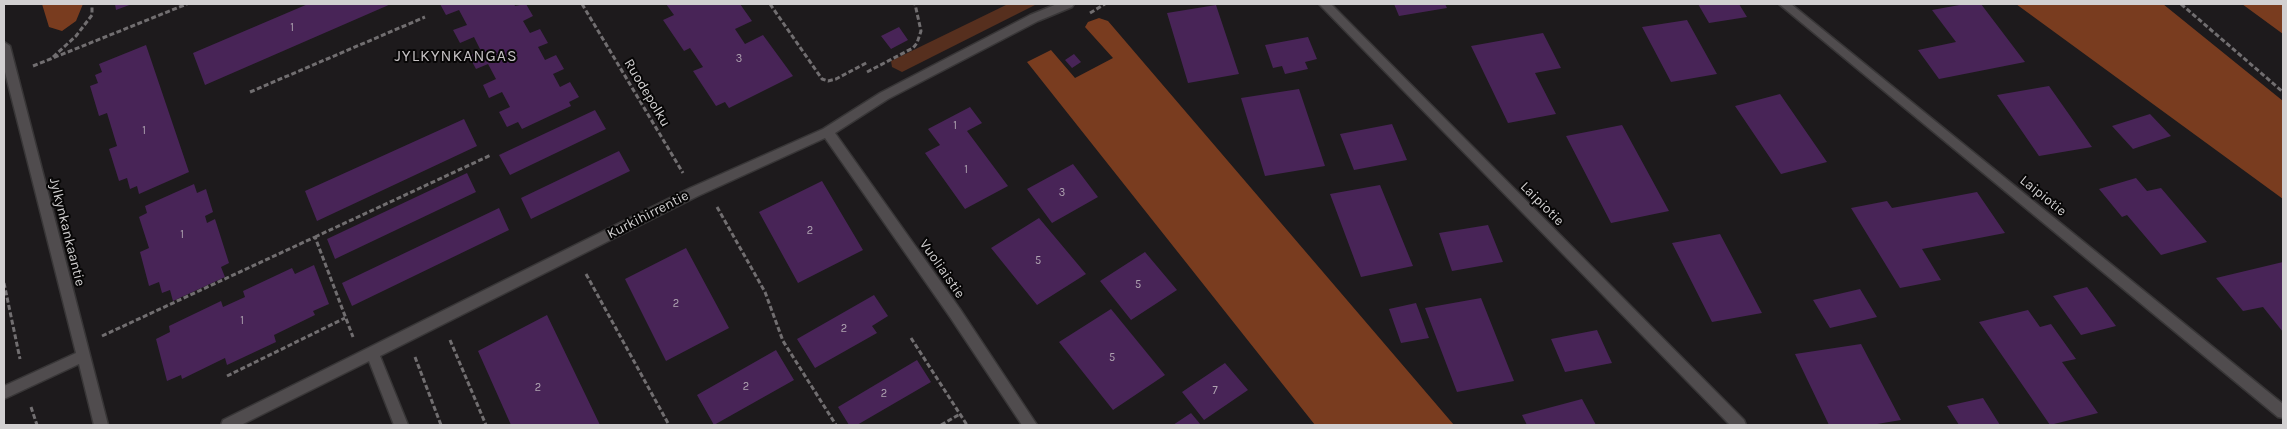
<!DOCTYPE html>
<html>
<head>
<meta charset="utf-8">
<style>
  body { margin:0 }
  #map { position:relative; width:2287px; height:429px; overflow:hidden; background:#1d1a1c; font-family:Karla,sans-serif }
  canvas { display:block }
  .frame { position:absolute; inset:0; border:5px solid #d2d0d1; pointer-events:none }
</style>
</head>
<body>
<div id="map">
<canvas width="2287" height="429"></canvas>
<div class="frame"></div>
</div>
<script>
const context = document.querySelector('canvas').getContext('2d');
context.lineJoin = 'round';
function fillPath(path, color) {
  context.fillStyle = color;
  context.fill(path, 'evenodd');
}
function shape(rows) {
  const path = new Path2D();
  for (const r of rows) {
    path.moveTo(r[0], r[1]);
    for (let i = 2; i < r.length; i += 2) path.lineTo(r[i], r[i + 1]);
  }
  return path;
}
function trace(path, color, width, dash) {
  context.strokeStyle = color;
  context.lineWidth = width;
  context.lineCap = dash ? 'butt' : 'round';
  context.setLineDash(dash || []);
  context.stroke(path);
}
function write(font, color, halo, rows, align = 'center') {
  context.font = font + ' Karla,sans-serif';
  context.lineWidth = 4;
  context.setLineDash([]);
  context.textBaseline = 'middle';
  context.strokeStyle = halo;
  context.fillStyle = color;
  for (const [text, x, y, turn = 0] of rows) {
    context.save();
    context.translate(x, y);
    context.rotate((+turn || 0) * Math.PI / 180);
    context.textAlign = isNaN(turn) ? turn : align;
    if (halo) context.strokeText(text, 0, 0);
    context.fillText(text, 0, 0);
    context.restore();
  }
}
fillPath(shape([
  [1008,4,1037,4,902,72,892,67,891,61]
]), '#562f1e');
fillPath(shape([
  [42,4,83,4,76,21,62,31,49,27],
  [2016,4,2163,4,2283,101,2283,199],
  [2242,4,2283,4,2283,34],
  [1099,18,1108,21,1454,425,1315,425,1027,62,1051,50,1075,78,1113,58,1085,27,1088,22]
]), '#793c1f');
fillPath(shape([
  [115,4,132,4,116,10],
  [308,4,391,4,205,85,193,53],
  [440,4,514,4,515,6,526,4,533,16,523,21,530,33,540,29,548,43,538,47,545,60,556,55,564,69,553,74,560,87,570,82,579,97,569,102,571,106,522,129,518,122,507,127,499,112,510,107,502,92,489,98,483,85,496,79,488,64,476,69,469,56,481,51,474,37,460,43,453,30,467,25,459,10,446,15],
  [666,4,740,4,752,21,735,29,745,44,763,35,793,76,729,108,725,102,716,106,693,71,703,67,690,48,684,51,663,20,674,15],
  [1394,4,1445,4,1447,8,1399,16],
  [1698,4,1739,4,1747,17,1709,23],
  [1965,4,1981,4,2025,62,1939,79,1918,50,1956,42,1932,10],
  [1216,5,1239,74,1188,83,1167,13],
  [1687,20,1717,74,1671,82,1642,27],
  [899,27,908,40,891,49,881,36],
  [1543,33,1561,68,1535,73,1556,114,1508,123,1471,46],
  [1308,37,1317,59,1305,62,1308,69,1285,74,1282,66,1273,68,1265,45],
  [146,45,189,172,139,194,137,186,130,189,127,178,119,181,109,149,117,146,107,113,99,116,90,86,98,83,95,75,102,72,99,64],
  [1074,54,1081,62,1072,68,1065,60],
  [2049,86,2092,147,2039,156,1997,95],
  [1299,89,1325,166,1265,176,1241,98],
  [1780,94,1827,162,1781,174,1735,106],
  [970,107,982,123,967,131,1008,186,965,209,925,153,940,145,928,129],
  [595,110,606,129,510,175,499,155],
  [2150,114,2171,136,2133,149,2112,126],
  [464,119,477,146,317,221,305,191],
  [1392,124,1407,160,1354,170,1340,134],
  [1622,125,1669,211,1611,223,1566,136],
  [619,151,630,171,531,219,521,198],
  [1073,164,1098,197,1052,223,1027,189],
  [467,173,476,192,335,259,327,239],
  [2136,178,2147,191,2161,188,2207,242,2161,255,2127,215,2122,217,2099,189],
  [822,181,863,250,798,283,759,212],
  [194,184,197,193,206,189,213,212,205,216,207,223,215,219,229,263,221,267,225,277,173,301,170,290,162,293,159,282,149,286,140,252,149,248,139,217,147,213,145,206],
  [1380,185,1413,266,1361,277,1330,194],
  [1977,192,2005,233,1922,249,1941,280,1900,288,1851,208,1887,201,1892,208],
  [499,208,509,230,352,306,342,283],
  [1039,218,1086,274,1037,305,991,248],
  [1488,225,1503,262,1452,271,1439,233],
  [1720,234,1762,313,1712,322,1672,243],
  [686,248,729,328,666,361,625,279],
  [1145,252,1177,290,1131,320,1100,281],
  [2283,262,2283,332,2263,307,2243,311,2216,278],
  [314,265,329,304,313,311,315,315,274,335,276,342,227,365,225,358,182,379,181,375,167,381,156,339,170,332,169,326,221,301,223,307,245,297,243,291,292,268,295,274],
  [2087,287,2116,326,2081,335,2053,296],
  [1860,289,1877,317,1830,328,1813,300],
  [874,295,888,316,872,326,877,333,815,368,797,339],
  [1481,298,1514,381,1457,392,1425,308],
  [1416,303,1429,338,1401,343,1389,309],
  [1111,309,1165,375,1113,410,1059,342],
  [2028,310,2040,327,2051,324,2076,359,2062,362,2098,413,2050,425,1979,322],
  [547,315,600,425,511,425,478,351],
  [1597,330,1612,363,1565,372,1551,339],
  [1861,344,1901,420,1871,425,1829,425,1795,354],
  [776,350,794,380,714,425,697,395],
  [917,360,931,382,857,425,849,425,838,407],
  [1225,363,1248,390,1204,420,1182,392],
  [1983,398,2000,425,1959,425,1947,406],
  [1582,399,1596,425,1527,425,1522,415],
  [1191,413,1201,425,1173,425]
]), '#482457');
const minor = shape([
  [1057,4,1074,4,1072,7,1038,21,888,99,835,133,960,309,1037,425,1022,425,950,317,825,138,698,196,380,356,408,425,394,425,369,361,241,425,221,425,223,420,690,188,823,129,880,93,1030,15,1057,4],
  [1319,4,1331,4,1744,420,1746,425,1730,425,1319,4],
  [1779,4,1791,4,2283,404,2283,418,2278,417,1779,4],
  [4,42,10,46,108,425,94,425,79,364,4,399,4,386,76,353,4,68,4,42]
]);
trace(minor, '#383637', 3);
trace(shape([
  [582,4,683,173],
  [770,4,822,79,828,81,836,79,868,62],
  [2181,4,2283,92],
  [1090,13,1105,4],
  [53,57,76,36,92,15,92,4],
  [33,66,187,4],
  [867,72,913,48,917,43,921,31,915,4],
  [250,92,425,17],
  [717,207,765,292,783,341,836,425],
  [315,237,491,155],
  [586,274,669,425],
  [4,283,20,359],
  [102,336,315,237,353,337],
  [911,338,967,425],
  [450,340,486,425],
  [415,357,441,425],
  [227,376,345,318],
  [31,407,37,425],
  [941,425,960,414]
]), '#716e70', 3, [5, 2.5]);
fillPath(minor, '#504c4e');
write('11px', '#b0a5b2', null, [
  ["1",292,28],
  ["3",739,59],
  ["1",955,126],
  ["1",144,131],
  ["1",966,170],
  ["3",1062,193],
  ["2",810,231],
  ["1",182,235],
  ["5",1038,261],
  ["5",1138,285],
  ["2",676,304],
  ["1",242,321],
  ["2",844,329],
  ["5",1112,358],
  ["2",746,387],
  ["2",538,388],
  ["7",1215,391],
  ["2",884,394]
]);
write('14px', '#d2d0d1', '#070606', [
  ["Ruodepolku",647,93,59],
  ["Laipiotie",2043,196,39],
  ["Laipiotie",1542,204,45],
  ["Kurkihirrentie",648,215,-27],
  ["Jylkynkankaantie",67,232,76],
  ["Vuoliaistie",942,269,55]
]);
context.letterSpacing = '1px';
write('16px', '#c5c1c3', '#070606', [
  ["JYLKYNKANGAS",456,56]
]);
context.letterSpacing = '0px';
</script>
</body>
</html>
